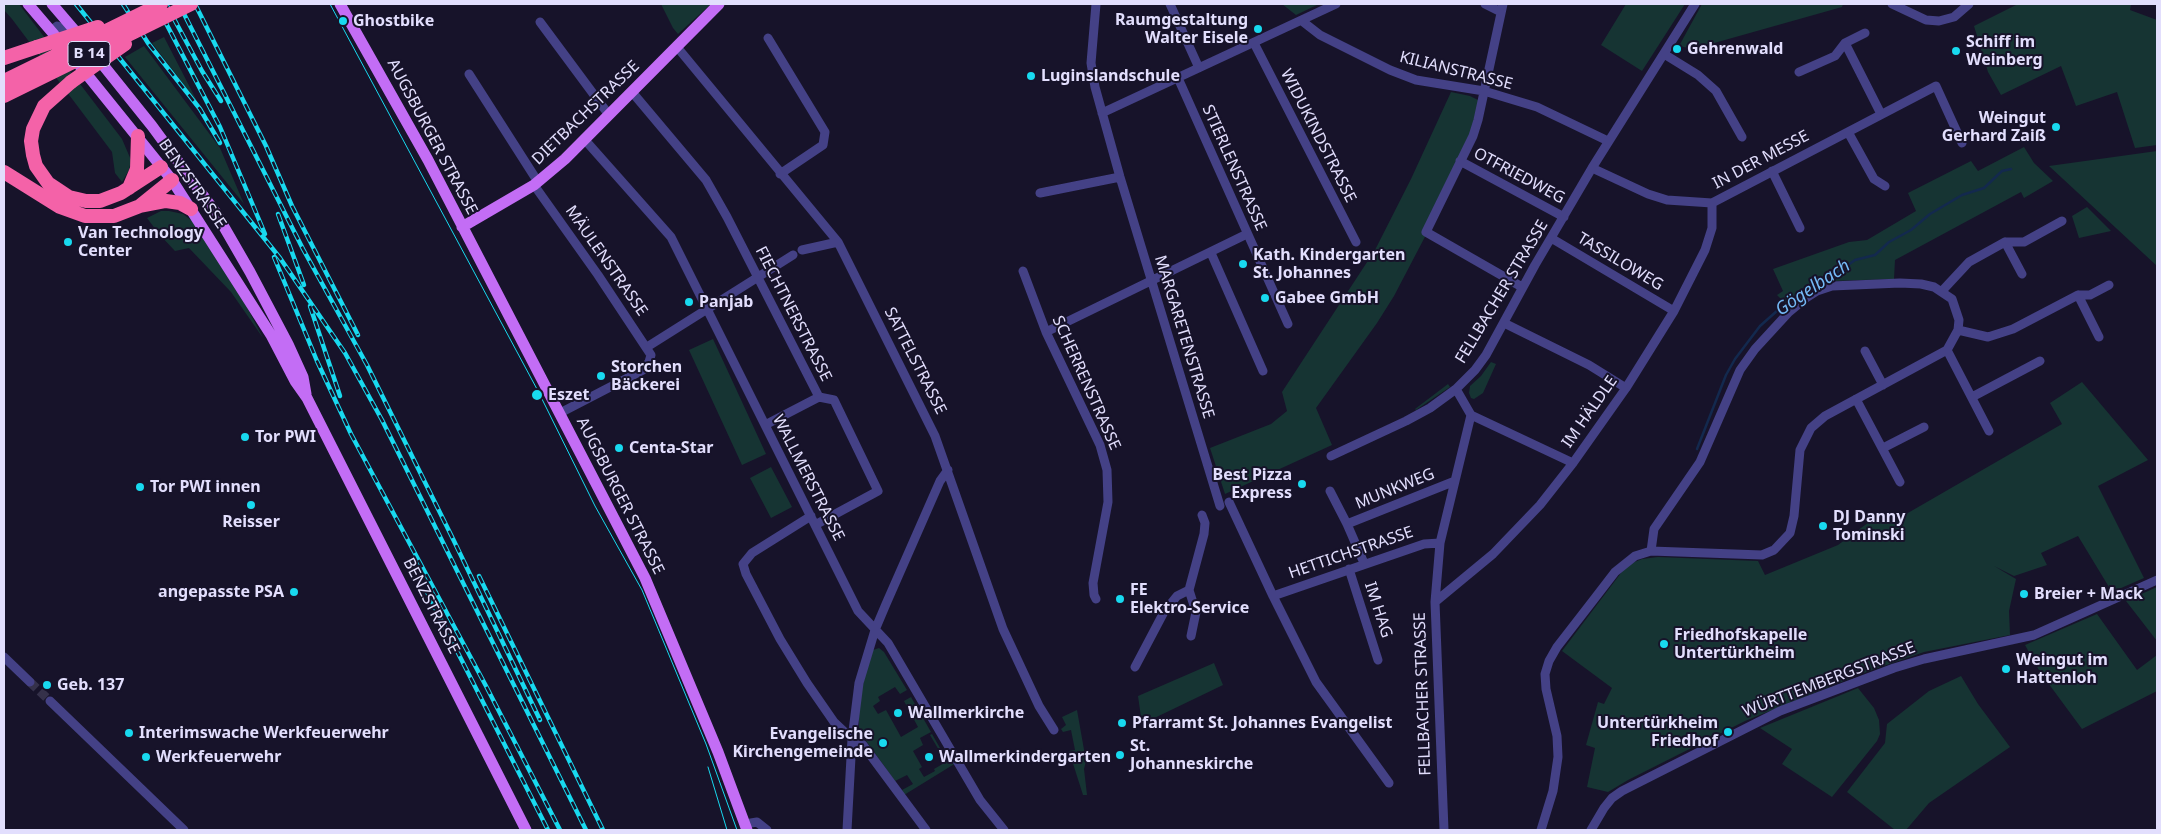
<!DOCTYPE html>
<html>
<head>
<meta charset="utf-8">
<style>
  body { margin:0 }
  #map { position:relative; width:2161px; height:834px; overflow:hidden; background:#17132a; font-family:"Noto Sans",sans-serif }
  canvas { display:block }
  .frame { position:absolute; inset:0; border:5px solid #e2defd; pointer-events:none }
</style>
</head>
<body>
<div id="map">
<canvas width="2161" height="834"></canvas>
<div class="frame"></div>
</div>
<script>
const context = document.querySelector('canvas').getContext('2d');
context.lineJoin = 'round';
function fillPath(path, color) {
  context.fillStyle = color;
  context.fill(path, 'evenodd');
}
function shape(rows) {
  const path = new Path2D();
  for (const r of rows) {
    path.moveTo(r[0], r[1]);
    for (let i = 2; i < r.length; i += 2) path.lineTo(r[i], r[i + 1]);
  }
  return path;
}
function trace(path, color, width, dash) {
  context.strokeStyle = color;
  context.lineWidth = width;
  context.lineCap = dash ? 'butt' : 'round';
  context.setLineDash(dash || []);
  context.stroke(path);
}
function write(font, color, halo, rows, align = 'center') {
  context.font = font + ' "Noto Sans",sans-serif';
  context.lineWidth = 4;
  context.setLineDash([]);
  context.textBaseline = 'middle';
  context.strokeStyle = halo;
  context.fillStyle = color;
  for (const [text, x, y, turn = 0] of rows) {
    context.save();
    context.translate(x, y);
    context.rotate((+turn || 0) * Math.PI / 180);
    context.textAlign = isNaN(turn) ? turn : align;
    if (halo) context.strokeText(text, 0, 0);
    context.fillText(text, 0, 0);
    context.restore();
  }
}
fillPath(shape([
  [4,4,19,4,122,139,131,160,129,170,122,182,115,173,112,152,12,19,4,10],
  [661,4,711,4,678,34,673,28],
  [1282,4,1319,4,1296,15],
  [1626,4,1685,4,1642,71,1601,45],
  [1702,4,1843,4,1842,7,1693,49,1679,46],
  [2018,4,2131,4,2130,10,2157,20,2157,145,2135,148,2117,92,2076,106,2061,66,2001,95,1988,72,1974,26],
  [164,37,198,103,152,43],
  [144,46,220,148,244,204,125,57],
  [1451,92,1470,96,1478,100,1478,120,1428,231,1394,296,1377,323,1316,408,1332,445,1225,494,1210,448,1271,424,1287,411,1282,392,1375,250,1411,179],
  [2024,147,2034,163,2053,181,2024,198,2021,192,1895,260,1894,279,1831,281,1816,286,1787,305,1777,295,1783,291,1773,269,1849,242,1867,240,1916,211,1908,193,1971,161,1978,171],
  [2157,151,2157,266,2049,166],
  [2087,207,2111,231,2079,238,2072,216],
  [161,211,169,211,183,214,196,224,237,288,263,338,231,292,189,248,175,251,159,234,147,218],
  [713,339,766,454,742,465,689,350],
  [1491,362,1496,364,1483,393,1474,399,1471,398,1469,393,1470,386,1481,376],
  [2082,382,2148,460,2098,486,2144,578,2112,592,2078,536,2041,553,2047,565,2014,576,1994,566,2016,579,2009,611,2010,635,1924,652,1861,674,1745,721,1628,780,1608,792,1587,787,1595,748,1586,745,1598,702,1604,704,1612,688,1562,651,1627,565,1642,559,1658,557,1758,561,1765,575,1838,545,1880,514,1894,521,2062,424,2050,403],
  [1448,384,1450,387,1416,410,1415,409],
  [771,467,792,507,771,518,750,478],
  [2157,587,2157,641,2126,601],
  [2097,614,2137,670,2157,655,2157,691,2082,729,2040,672,2025,645],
  [879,648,884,652,907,690,900,694,895,687,878,697,880,701,873,706,878,714,886,710,901,737,918,727,904,701,911,697,931,732,920,738,923,745,913,751,922,767,919,769,924,777,935,771,934,769,946,762,930,735,932,734,944,755,949,753,956,763,904,795,902,790,913,784,907,775,895,781,859,731,859,701,867,667,873,650],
  [1214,663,1223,685,1142,724,1138,696],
  [1961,676,1978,704,2010,747,1929,803,1906,830,1895,830,1847,792,1885,743,1887,724,1929,691],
  [1858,688,1874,708,1879,720,1880,734,1877,741,1832,797,1782,764,1792,749,1760,728],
  [1077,710,1086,761,1084,769,1087,795,1083,795,1069,751,1075,750,1071,730,1063,732,1061,729,1066,725,1062,717]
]), '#163433');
trace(shape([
  [1697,449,1726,375,1735,359,1760,326,1778,310,1812,285,1830,278,1855,260,1875,255,1889,242,1911,230,1930,214,1962,195,1984,188,2002,171,2011,169]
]), '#13294e', 2.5);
trace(shape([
  [30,682,50,701]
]), '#35314a', 9, [9, 4.5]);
trace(shape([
  [1096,4,1091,63,1095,87,1120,177,1220,506],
  [1170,4,1199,68],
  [1485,4,1501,12],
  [1503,4,1478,120,1473,136,1426,232,1522,287],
  [1892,4,1926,20,1939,21,1954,17,1969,4],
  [1302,21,1320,35,1390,70,1416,80,1484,91,1537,107,1608,141],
  [540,22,609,115],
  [53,37,53,29,57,26,76,34],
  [768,38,825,132,823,145,780,174],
  [1254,43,1356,242],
  [1845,43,1865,33],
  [677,47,838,242,935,436,1003,629,1039,706,1054,730],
  [1664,54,1698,75,1716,91,1742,137],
  [1799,72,1835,56,1845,43,1881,114],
  [469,74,538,182],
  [1178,78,1288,324],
  [632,92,706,180,727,217,819,397,834,400,878,491,815,525],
  [1102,113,1336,4],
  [1848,132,1874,179,1885,186],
  [585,140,671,237,858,611,888,643,980,800,1004,830],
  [1460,161,1564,217],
  [1592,168,1648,194,1667,200,1712,203,1936,86,1962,143],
  [1772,171,1800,228],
  [534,185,598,275,651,355,649,362,643,370,560,413],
  [1040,193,1120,177],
  [1551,238,1674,311],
  [2005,242,2024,242,2062,221],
  [802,250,838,242],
  [1211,253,1263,371],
  [1023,271,1046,332,1100,445,1107,470,1108,502,1093,583,1094,595,1096,599],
  [1942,291,1969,262,2005,242,2022,274],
  [2078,295,2099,337],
  [1504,323,1589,365,1626,388],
  [1958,330,1988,337,2013,329,2078,295,2090,295,2109,285],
  [1046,332,1247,234],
  [647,347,793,255],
  [1947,350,1989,431],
  [1865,351,1883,385],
  [1972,397,2040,361],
  [1856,399,1900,482],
  [1471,415,1573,463],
  [765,425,819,397],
  [1883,448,1924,427],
  [1331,456,1406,421,1430,408,1456,389,1475,370,1486,355,1535,265,1592,168,1695,4],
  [1330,491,1347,524,1364,563],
  [1229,502,1273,596,1316,682,1389,783],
  [811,516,752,553,743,564,746,574,780,639,807,683,834,722,852,739,863,745,926,830],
  [1347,524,1455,481],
  [1349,569,1378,660],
  [1189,590,1196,612,1191,636],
  [1273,596,1424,544,1440,543],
  [1435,602,1493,554,1540,505,1573,463,1626,388,1674,311,1705,250,1712,228,1712,203],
  [4,657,30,682],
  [1135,667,1164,612,1177,596,1189,590,1204,534,1205,523,1202,515],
  [50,701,184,830],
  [745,824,757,822,767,830],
  [847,830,852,739,859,683,875,630,886,604,940,481,948,470],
  [1444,830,1435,602,1440,543,1471,415,1456,389],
  [1541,830,1553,791,1558,757,1557,736,1546,689,1545,674,1549,661,1557,647,1595,598,1615,572,1635,556,1651,551,1762,555,1774,550,1790,533,1794,516,1800,450,1811,428,1825,416,1947,350,1958,330,1959,320,1952,299,1934,287,1921,284,1900,283,1832,286,1817,291,1806,298,1789,312,1755,349,1740,370,1700,462,1654,529,1651,551],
  [1591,830,1604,808,1612,798,1622,791,1780,711,1894,668,1924,659,2034,635,2157,580]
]), '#444186', 9);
trace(shape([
  [28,4,63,45],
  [52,4,82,39],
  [340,4,428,160,645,578,718,752,747,830],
  [95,55,152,126,216,213,250,272,288,344,303,377,306,394],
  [80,66,172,180,271,335,295,381,307,398,526,830],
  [462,227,534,185,565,159,719,4]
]), '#c36df5', 11);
trace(shape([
  [4,58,37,47],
  [71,82,44,106,33,129,31,141,33,155,36,166,48,183,69,197,86,201,100,201,121,193,161,167],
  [4,172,60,207,85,216,114,216,140,206,166,201,180,203,191,209],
  [129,188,137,169,138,136],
  [141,205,172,180]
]), '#f462a8', 14);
trace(shape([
  [330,4,538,391,595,506,642,590,706,744,737,830],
  [708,767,727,830]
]), '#18d9ef', 1);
const rail = shape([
  [76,4,280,258,345,353,382,420,586,830],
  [123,4,148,43,200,109,220,143],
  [156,4,220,127,265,234],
  [166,4,202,71,221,101],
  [179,4,303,249,367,365,454,541,540,720],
  [195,4,266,146,292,206,358,335],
  [278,214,304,285],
  [274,257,317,361,351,434,486,686,560,830],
  [310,306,340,396],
  [479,576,603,830],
  [427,592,548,830]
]);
trace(rail, '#18d9ef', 4.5);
trace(rail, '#17132a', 2.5, [8]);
trace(shape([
  [37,47,98,27],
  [4,81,161,4],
  [71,82,125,44],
  [4,96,191,4]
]), '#f462a8', 14);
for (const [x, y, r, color] of [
  [343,21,5,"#18d9ef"],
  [1258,29,5,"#18d9ef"],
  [1677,49,5,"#18d9ef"],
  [1956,51,5,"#18d9ef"],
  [1031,76,5,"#18d9ef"],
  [2056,127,5,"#18d9ef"],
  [68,242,5,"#18d9ef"],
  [1243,264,5,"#18d9ef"],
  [1265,298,5,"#18d9ef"],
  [689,302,5,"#18d9ef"],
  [601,376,5,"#18d9ef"],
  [537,395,6,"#18d9ef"],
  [245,437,5,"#18d9ef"],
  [619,448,5,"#18d9ef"],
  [1302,484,5,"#18d9ef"],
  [140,487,5,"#18d9ef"],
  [251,505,5,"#18d9ef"],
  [1823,526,5,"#18d9ef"],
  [294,592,5,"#18d9ef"],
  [2024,594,5,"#18d9ef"],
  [1120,599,5,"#18d9ef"],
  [1664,644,5,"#18d9ef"],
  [2006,669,5,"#18d9ef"],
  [47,685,5,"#18d9ef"],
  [898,713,5,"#18d9ef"],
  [1122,723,5,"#18d9ef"],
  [1728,732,5,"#18d9ef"],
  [129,733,5,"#18d9ef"],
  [883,743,5,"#18d9ef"],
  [1120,755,5,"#18d9ef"],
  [146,757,5,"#18d9ef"],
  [929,757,5,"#18d9ef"]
]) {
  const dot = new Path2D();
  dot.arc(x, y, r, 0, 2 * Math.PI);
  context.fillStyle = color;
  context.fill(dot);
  trace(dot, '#17132a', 2);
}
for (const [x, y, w] of [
  [89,54,42]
]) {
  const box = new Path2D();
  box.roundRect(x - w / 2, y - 12.5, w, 25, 4);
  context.fillStyle = '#17132a';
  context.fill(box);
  trace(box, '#e2defd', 1);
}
write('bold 15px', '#e2defd', null, [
  ["B 14",89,54]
]);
write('bold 16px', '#e2defd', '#17132a', [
  ["Raumgestaltung",1248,20,"right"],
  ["Walter Eisele",1248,38,"right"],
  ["Ghostbike",353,21],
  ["Schiff im",1966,42],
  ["Weinberg",1966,60],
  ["Gehrenwald",1687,49],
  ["Luginslandschule",1041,76],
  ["Weingut",2046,118,"right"],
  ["Gerhard Zaiß",2046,136,"right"],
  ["Van Technology",78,233],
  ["Center",78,251],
  ["Kath. Kindergarten",1253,255],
  ["St. Johannes",1253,273],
  ["Gabee GmbH",1275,298],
  ["Panjab",699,302],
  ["Storchen",611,367],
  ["Bäckerei",611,385],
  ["Eszet",548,395],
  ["Tor PWI",255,437],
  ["Centa-Star",629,448],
  ["Best Pizza",1292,475,"right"],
  ["Express",1292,493,"right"],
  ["Tor PWI innen",150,487],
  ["DJ Danny",1833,517],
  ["Tominski",1833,535],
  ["Reisser",251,522,"center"],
  ["FE",1130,590],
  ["Elektro-Service",1130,608],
  ["angepasste PSA",284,592,"right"],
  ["Breier + Mack",2034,594],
  ["Friedhofskapelle",1674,635],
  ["Untertürkheim",1674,653],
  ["Weingut im",2016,660],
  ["Hattenloh",2016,678],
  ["Geb. 137",57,685],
  ["Wallmerkirche",908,713],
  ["Pfarramt St. Johannes Evangelist",1132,723],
  ["Untertürkheim",1718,723,"right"],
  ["Friedhof",1718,741,"right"],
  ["Interimswache Werkfeuerwehr",139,733],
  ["Evangelische",873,734,"right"],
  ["Kirchengemeinde",873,752,"right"],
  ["St.",1130,746],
  ["Johanneskirche",1130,764],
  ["Werkfeuerwehr",156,757],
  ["Wallmerkindergarten",939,757]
], 'left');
write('16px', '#e2defd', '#17132a', [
  ["KILIANSTRASSE",1456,71,14],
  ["DIETBACHSTRASSE",586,113,-44],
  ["WIDUKINDSTRASSE",1318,136,63],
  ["AUGSBURGER STRASSE",432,137,62],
  ["IN DER MESSE",1761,160,-28],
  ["STIERLENSTRASSE",1234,168,66],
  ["OTFRIEDWEG",1519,176,28],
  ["BENZSTRASSE",192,184,55],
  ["MÄULENSTRASSE",606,261,55],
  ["TASSILOWEG",1620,262,31],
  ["FELLBACHER STRASSE",1502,292,-59],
  ["FIECHTNERSTRASSE",793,314,63],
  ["MARGARETENSTRASSE",1184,337,73],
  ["SATTELSTRASSE",915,361,63],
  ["SCHERRENSTRASSE",1086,383,66],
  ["IM HÄLDLE",1590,412,-55],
  ["WALLMERSTRASSE",808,478,63],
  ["MUNKWEG",1395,489,-22],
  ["AUGSBURGER STRASSE",620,496,63],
  ["HETTICHSTRASSE",1351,553,-19],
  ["BENZSTRASSE",431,606,63],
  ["IM HAG",1378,610,72],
  ["WÜRTTEMBERGSTRASSE",1829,680,-21],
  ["FELLBACHER STRASSE",1423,694,-92]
]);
write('italic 18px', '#74b9f6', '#17132a', [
  ["Gögelbach",1813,288,-34]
]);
</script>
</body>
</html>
